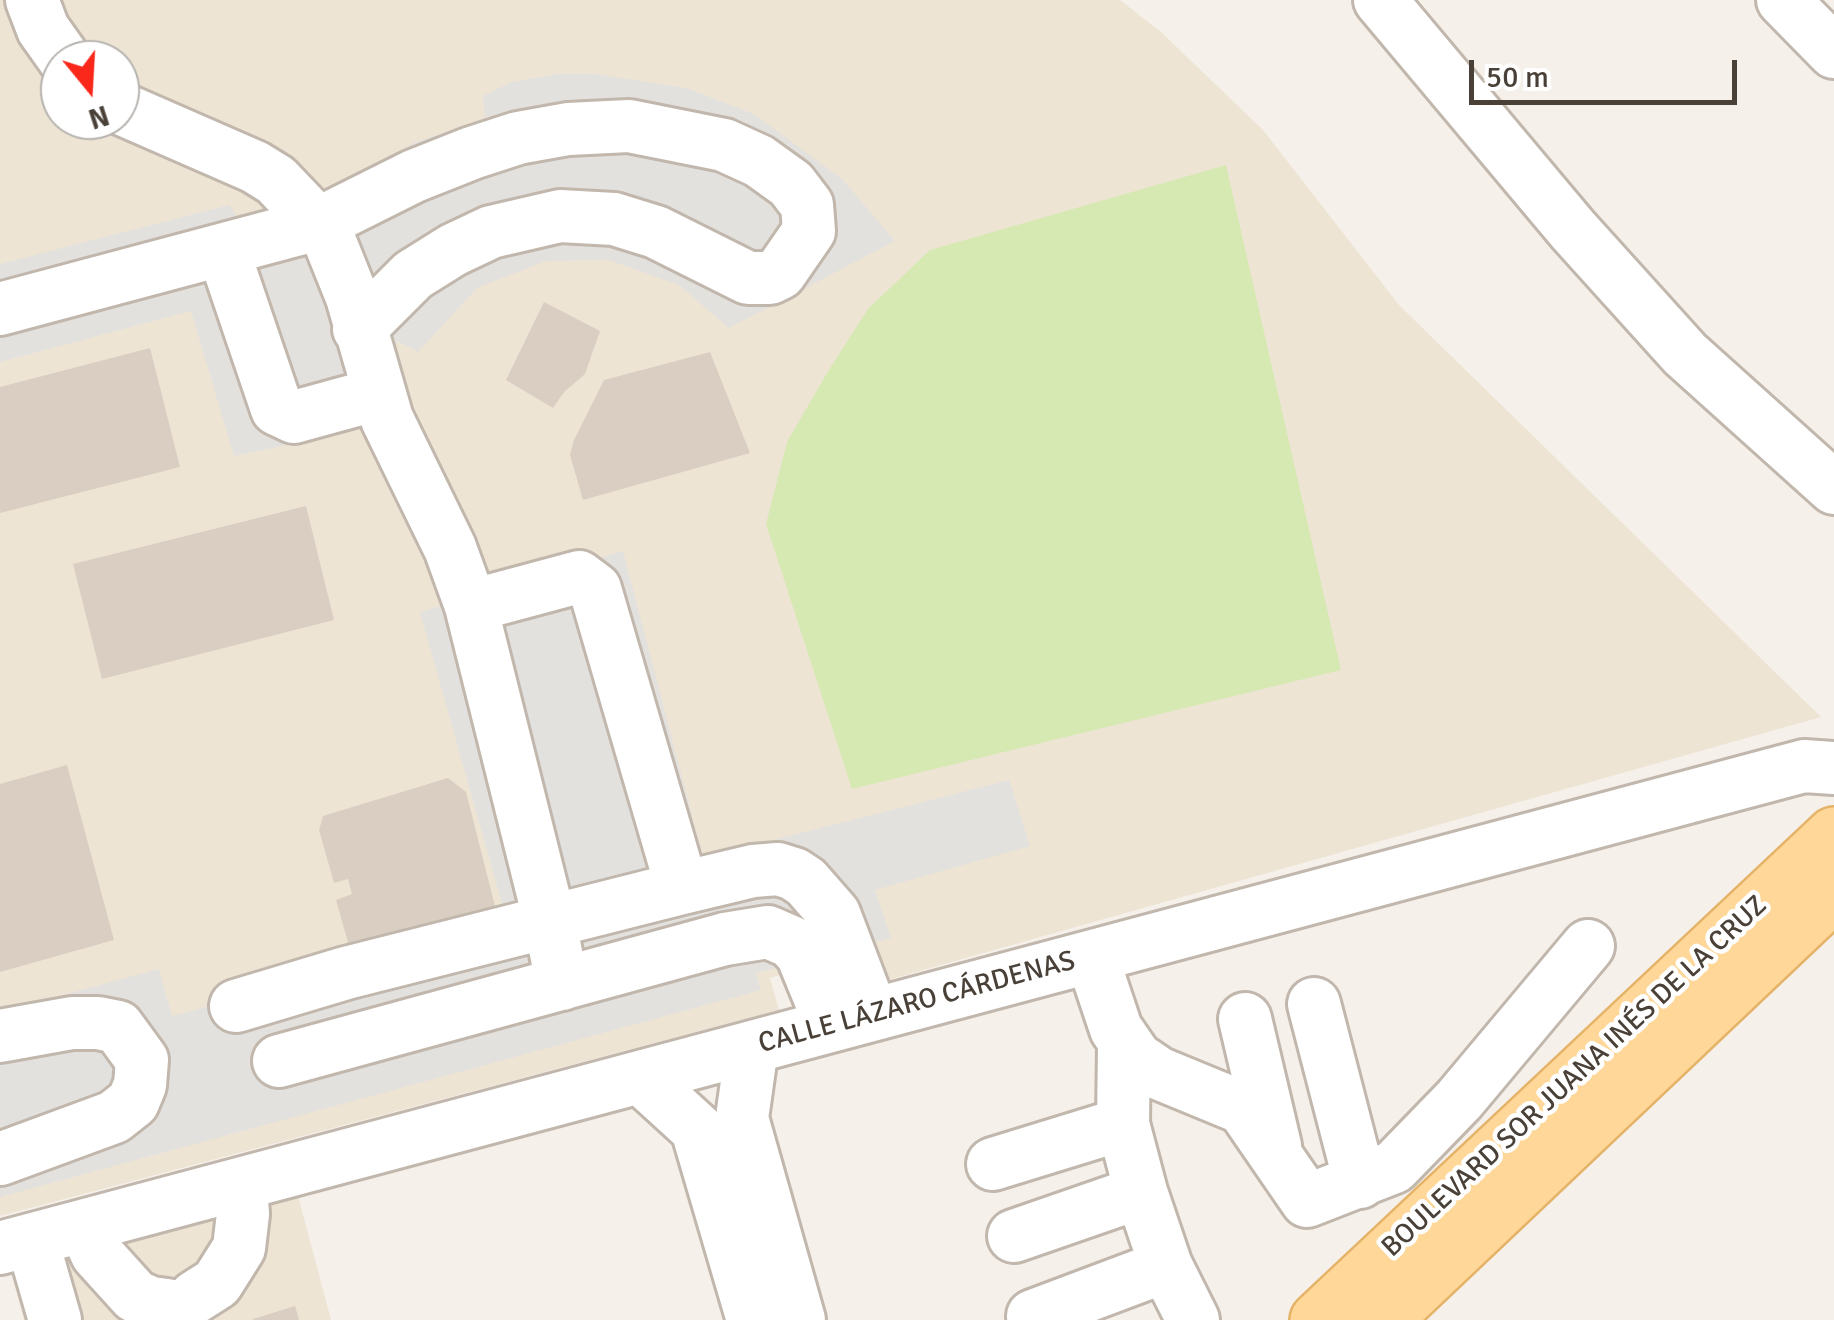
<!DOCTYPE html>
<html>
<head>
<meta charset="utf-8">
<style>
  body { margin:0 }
  #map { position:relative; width:1834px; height:1320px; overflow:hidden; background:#f5f0ea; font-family:Signika,sans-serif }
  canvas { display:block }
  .north { position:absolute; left:40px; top:40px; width:100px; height:100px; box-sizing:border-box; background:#fff; border:2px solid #b6b3af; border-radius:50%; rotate:162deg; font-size:28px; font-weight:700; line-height:40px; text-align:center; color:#494038 }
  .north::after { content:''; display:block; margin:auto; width:35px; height:45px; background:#fa271b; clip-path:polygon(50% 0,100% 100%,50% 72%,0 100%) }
  .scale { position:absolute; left:1469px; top:60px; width:268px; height:45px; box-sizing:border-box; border:5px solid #494038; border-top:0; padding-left:12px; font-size:30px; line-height:35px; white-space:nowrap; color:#494038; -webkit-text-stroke:8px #fff; paint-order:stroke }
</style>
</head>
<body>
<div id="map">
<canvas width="1834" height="1320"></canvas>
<div class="north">N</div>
<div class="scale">50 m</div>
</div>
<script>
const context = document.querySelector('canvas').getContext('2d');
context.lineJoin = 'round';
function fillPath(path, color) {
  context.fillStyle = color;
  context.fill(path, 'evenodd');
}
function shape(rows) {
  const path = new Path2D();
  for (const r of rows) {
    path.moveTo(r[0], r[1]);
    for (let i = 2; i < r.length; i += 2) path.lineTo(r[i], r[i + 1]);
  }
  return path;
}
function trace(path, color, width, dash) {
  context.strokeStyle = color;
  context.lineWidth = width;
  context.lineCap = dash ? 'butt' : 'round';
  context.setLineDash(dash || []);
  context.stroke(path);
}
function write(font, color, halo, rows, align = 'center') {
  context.font = font + ' Signika,sans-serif';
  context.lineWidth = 9;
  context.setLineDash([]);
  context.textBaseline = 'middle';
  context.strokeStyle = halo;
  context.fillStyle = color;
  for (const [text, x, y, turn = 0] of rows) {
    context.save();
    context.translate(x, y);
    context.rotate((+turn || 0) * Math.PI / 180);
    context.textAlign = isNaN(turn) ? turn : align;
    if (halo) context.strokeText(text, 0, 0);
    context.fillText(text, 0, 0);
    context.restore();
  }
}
fillPath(shape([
  [0,0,1120,0,1161,32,1263,130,1399,305,1821,717,870,985,809,967,770,978,779,1010,0,1216],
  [60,60,120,60,120,120,60,120],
  [297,1192,331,1320,24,1320,11,1271]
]), '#eee4d4');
fillPath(shape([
  [1226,165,1341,670,852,789,766,524,787,442,827,373,868,309,930,250]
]), '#d6e9b3');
fillPath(shape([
  [557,74,595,74,686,88,754,114,842,179,895,241,729,328,679,285,609,260,546,261,477,288,418,352,397,341,358,430,234,456,191,311,0,362,0,264,229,205,247,231,332,201,413,143,485,119,483,96,512,82],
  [623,551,703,858,1009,780,1030,846,875,890,891,938,756,973,761,990,0,1197,0,1012,159,969,172,1016,497,930,502,904,420,612]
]), '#e3e1de');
fillPath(shape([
  [544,302,600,331,585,374,564,392,553,408,506,380],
  [150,348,180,467,0,513,0,387],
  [710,352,750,453,583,500,570,455,574,440,604,380],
  [306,506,334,620,102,679,73,564],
  [67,765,114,940,0,972,0,784],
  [448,778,466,792,498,918,349,946,336,900,352,894,348,879,334,883,319,830,323,816],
  [295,1306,299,1320,253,1320,253,1319]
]), '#dacec2');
const minor = shape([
  [32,0,43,29,65,60],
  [1380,0,1573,230,1685,354,1834,488],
  [1783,0,1834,52],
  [120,108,255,167,276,180,318,224,330,242,352,297,387,419,450,548,471,606,550,922,562,984],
  [223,250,277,409,294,417,378,394],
  [0,309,318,224,414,176,472,153,518,138,568,129,629,126,724,145,759,161,791,184,807,205,809,231,780,273,770,278,748,278,656,232,614,219,560,216,491,232,453,250,413,275,359,329],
  [471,606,579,577,595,589,682,888],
  [1092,957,1116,1029,1136,1058,1158,1073,1243,1108,1307,1201,1394,1167,1459,1100,1588,946],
  [1314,1004,1360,1182],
  [236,1006,346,973,682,888,753,871,778,869,794,874,806,882,834,914,872,1014],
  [1245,1019,1275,1146],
  [0,1036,72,1023,98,1023,118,1027,142,1060,140,1085,133,1102,114,1117,0,1159],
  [1124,1044,1123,1124,1141,1192,1166,1266,1193,1320],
  [752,1047,742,1118,799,1320],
  [279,1061,725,939,768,932,791,942,802,954,831,1025],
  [640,1077,697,1129,753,1320],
  [993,1164,1123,1124],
  [84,1226,97,1254,135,1296,151,1303,167,1305],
  [1014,1236,1141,1192],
  [32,1240,55,1320],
  [0,1248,1804,766,1834,768],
  [195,1297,217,1283,239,1248,243,1214,241,1186],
  [1033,1316,1166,1266]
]);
const major = shape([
  [1318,1320,1834,835],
  [1383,1320,1834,893]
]);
trace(minor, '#c1b7ac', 58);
trace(major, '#e5b368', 60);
trace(minor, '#fff', 52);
trace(major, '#fed799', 55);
write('28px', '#494038', '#fff', [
  ["CALLE LÁZARO CÁRDENAS",917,1003,-15],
  ["BOULEVARD SOR JUANA INÉS DE LA CRUZ",1575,1077,-43]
]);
</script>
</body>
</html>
